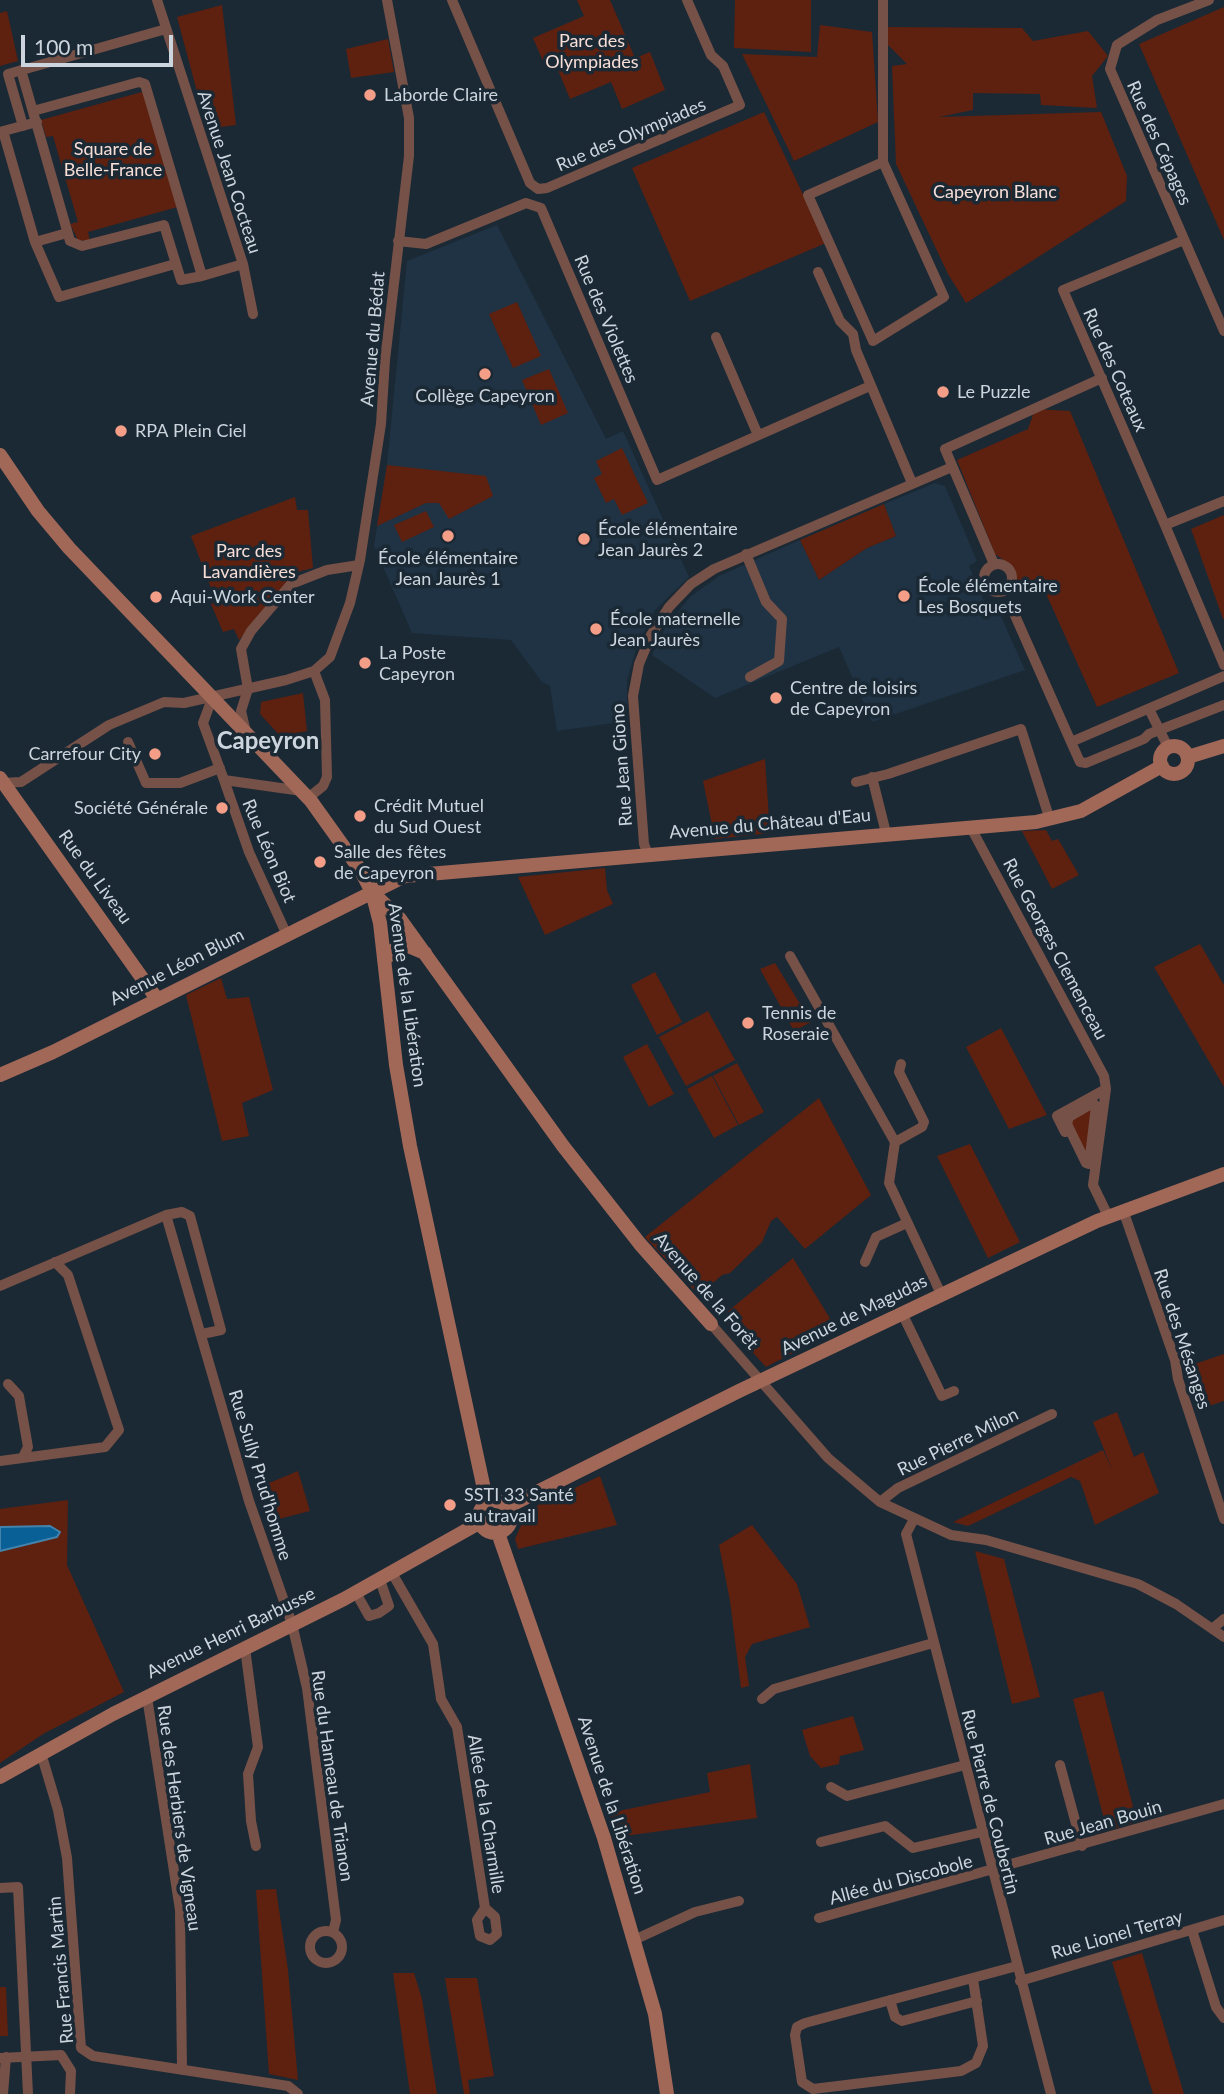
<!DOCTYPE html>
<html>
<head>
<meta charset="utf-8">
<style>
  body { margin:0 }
  #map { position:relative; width:1224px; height:2094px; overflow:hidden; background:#1b2935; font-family:Lato,sans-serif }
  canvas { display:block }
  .scale { position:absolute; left:21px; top:35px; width:152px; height:32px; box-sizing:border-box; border:4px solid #ccd5dd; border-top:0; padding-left:9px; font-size:21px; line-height:24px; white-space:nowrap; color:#ccd5dd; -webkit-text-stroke:5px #1b2935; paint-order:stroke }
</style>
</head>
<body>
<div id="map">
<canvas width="1224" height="2094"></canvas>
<div class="scale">100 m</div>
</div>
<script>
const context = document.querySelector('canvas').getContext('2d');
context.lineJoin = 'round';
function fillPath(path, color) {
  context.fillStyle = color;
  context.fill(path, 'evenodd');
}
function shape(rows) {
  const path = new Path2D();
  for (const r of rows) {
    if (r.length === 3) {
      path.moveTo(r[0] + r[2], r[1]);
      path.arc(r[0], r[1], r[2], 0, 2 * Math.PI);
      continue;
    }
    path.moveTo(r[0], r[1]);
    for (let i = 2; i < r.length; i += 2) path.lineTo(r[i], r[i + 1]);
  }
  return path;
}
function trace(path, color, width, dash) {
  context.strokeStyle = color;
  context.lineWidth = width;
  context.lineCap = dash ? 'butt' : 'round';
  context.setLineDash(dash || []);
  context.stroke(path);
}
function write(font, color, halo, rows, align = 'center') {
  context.font = font + ' Lato,sans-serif';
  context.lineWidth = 7;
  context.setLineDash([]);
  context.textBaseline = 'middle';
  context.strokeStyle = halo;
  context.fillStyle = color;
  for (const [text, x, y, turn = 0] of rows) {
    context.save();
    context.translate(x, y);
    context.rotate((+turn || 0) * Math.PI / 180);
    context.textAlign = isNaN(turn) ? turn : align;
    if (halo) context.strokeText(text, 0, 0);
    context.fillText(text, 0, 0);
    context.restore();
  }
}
fillPath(shape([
  [497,225,606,439,623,431,689,577,655,610,637,646,627,680,627,721,557,731,550,686,542,682,511,640,412,633,374,546,387,465,407,261],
  [935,483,945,486,977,561,969,566,990,615,999,612,1025,670,872,722,839,647,715,698,652,655,665,628,690,597,719,576,800,540,819,580,867,548,896,536,884,504]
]), '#1f3344');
fillPath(shape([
  [577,0,610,0,635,58,650,52,665,90,622,109,611,82,570,99,553,58,543,61,533,38,584,16],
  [735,0,811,0,811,52,734,48],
  [222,5,236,125,207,129,177,17],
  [1224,7,1224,240,1139,44],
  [7,11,18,61,0,66,0,13],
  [820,25,872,32,878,122,794,161,742,54,817,57],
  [886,27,1022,28,1033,41,1088,31,1108,56,1092,76,1097,108,1041,105,1040,94,973,93,973,110,939,117,1101,112,1127,176,1126,201,966,303,948,274,896,164,892,66,907,64,884,41],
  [388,39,394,72,351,78,346,49],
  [149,90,181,206,88,232,90,241,78,240,70,224,78,222,53,136,46,137,41,120],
  [764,112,826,243,690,301,632,168],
  [517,302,541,356,513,368,489,314],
  [549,369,568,413,541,425,522,380],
  [1035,409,1070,411,1179,673,1097,707,1039,578,1018,585,1009,564,995,554,957,460,1028,429],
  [622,448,648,503,622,515,614,499,606,503,594,478,602,474,596,461],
  [387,465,486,476,493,496,449,519,439,503,426,503,377,526],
  [295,497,297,510,308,510,313,568,297,572,297,577,290,580,239,640,234,629,223,632,211,604,216,601,191,536],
  [884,504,896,536,867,548,819,580,800,540],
  [426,511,434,527,402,542,394,525],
  [1224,515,1224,619,1223,619,1191,529],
  [303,693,307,731,281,737,260,714,261,702],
  [765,759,770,833,715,839,703,781],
  [1046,830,1052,841,1058,839,1079,875,1052,889,1022,831],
  [605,868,607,890,613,904,545,935,518,877],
  [1200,944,1224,985,1224,1087,1154,967],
  [775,963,811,1022,794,1031,760,969],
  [655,972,682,1022,657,1035,631,985],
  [221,978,227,999,249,997,273,1090,242,1103,249,1136,222,1141,186,995],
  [708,1011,735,1060,686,1086,659,1037],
  [1001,1028,1047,1115,1009,1129,966,1047],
  [647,1044,674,1094,649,1107,623,1057],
  [737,1063,764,1112,739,1125,713,1076],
  [712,1076,738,1125,714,1138,687,1089],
  [819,1098,871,1195,805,1249,777,1217,771,1221,762,1242,730,1273,722,1275,703,1292,703,1300,645,1237],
  [1093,1105,1090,1159,1069,1126,1072,1117],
  [970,1144,1020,1242,988,1258,937,1156],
  [793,1258,837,1330,766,1367,727,1324,733,1318,727,1312],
  [1224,1354,1224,1401,1197,1410,1183,1368],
  [1117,1412,1134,1457,1143,1452,1159,1493,1095,1525,1080,1481,1071,1477,968,1526,953,1522,1103,1450,1113,1472,1093,1422],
  [298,1471,310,1511,267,1522,257,1488],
  [600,1476,617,1525,518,1549,515,1539,528,1510],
  [68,1500,67,1565,124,1692,43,1734,0,1763,0,1509],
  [752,1525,797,1584,810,1627,752,1644,745,1657,749,1686,741,1688,730,1601,719,1545],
  [975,1551,1004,1559,1040,1697,1012,1704],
  [1103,1691,1137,1822,1107,1831,1073,1699],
  [853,1716,864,1750,840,1756,839,1764,821,1768,810,1756,802,1730],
  [750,1764,757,1818,617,1837,609,1813,710,1792,707,1773],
  [276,1889,288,1970,298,2080,269,2074,256,1890],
  [1142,1953,1184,2094,1153,2094,1112,1962],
  [393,1973,414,1973,422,1999,437,2094,410,2094],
  [445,1978,477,1978,494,2076,468,2080,470,2094,464,2094],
  [0,1987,6,1987,8,2036,0,2036]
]), '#5e200f');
const water = shape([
  [50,1526,60,1532,57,1537,0,1551,0,1527,50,1526]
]);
fillPath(water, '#086097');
trace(water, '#4383ac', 2);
trace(shape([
  [157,0,243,264,253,314],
  [452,0,530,183,538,189,547,188,740,105,723,66,711,55,687,0],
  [883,0,883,162,944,297,873,341,808,195,883,162],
  [1209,0,1157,20,1117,45,1110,69,1224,331],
  [21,70,70,241,82,246,164,225,181,280,202,276],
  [33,111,139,82,145,84,202,276,243,264],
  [23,126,8,74,166,29],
  [3,131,35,242,67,233],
  [0,132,37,122],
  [1184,240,1063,290,1165,525,1224,501],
  [398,241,426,244,526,203,541,208,657,480,870,386],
  [35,242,59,297,175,264],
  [818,272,840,321,853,334,856,350,912,483],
  [716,337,758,435],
  [1165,525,1224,665],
  [746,554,766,602,782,619,779,661,750,677],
  [998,578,14],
  [994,564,945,449,1102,378],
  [1013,611,1071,742,1224,676],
  [248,689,241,649,251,631,291,584,327,570,359,565],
  [213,696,203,723,224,780,302,791],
  [1149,709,1168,747],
  [245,728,241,711,248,689],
  [128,742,146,783,180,783,220,768],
  [1071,742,1080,762,1086,763,1144,739,1149,734,1224,705],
  [872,777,886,833],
  [224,780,249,852,286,933],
  [856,782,888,774,1021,729,1050,820],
  [0,783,21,782,109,725,164,702,184,703,286,680,314,671,330,657,350,603,360,560,381,424,385,360,409,156,409,118,387,0],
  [308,798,323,786,327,777,325,700,314,671],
  [970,826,1104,1076,1106,1089,1093,1185,1108,1216],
  [648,854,644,844,633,696,639,664,651,635,669,607,691,584,714,569,952,467],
  [790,956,895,1142,889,1183,941,1294],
  [1093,1103,1096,1106,1089,1164,1086,1163,1067,1124,1069,1117,1093,1103],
  [1065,1132,1057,1116,1106,1089],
  [895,1142,922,1127,924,1122,899,1072,901,1064],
  [1123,1210,1175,1360,1178,1379,1224,1519],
  [865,1262,876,1237,907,1223],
  [0,1286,166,1215],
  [902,1313,942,1396,954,1391],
  [711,1324,828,1458,880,1502,951,1535,986,1540,1138,1584,1176,1604,1224,1637],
  [202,1334,221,1330,190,1216,182,1212,166,1215,249,1501,292,1624,307,1688,336,1920,333,1932],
  [8,1384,19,1396,28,1447,23,1457],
  [0,1461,105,1447,119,1430,68,1275,55,1262],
  [880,1502,898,1488,1052,1414],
  [914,1519,906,1534,1051,2094],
  [392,1573,433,1644,441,1699,457,1727,485,1908,477,1920,480,1936,490,1940,497,1934,495,1917,485,1908],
  [356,1593,369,1616,379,1613,389,1606,380,1580],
  [1213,1628,1224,1619],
  [245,1648,258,1747,248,1774,251,1821,256,1846],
  [147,1697,180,1910,182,2070],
  [762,1699,774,1689,933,1643],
  [41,1753,58,1810,67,1858,81,2048,93,2056,288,2086,298,2094],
  [1060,1765,1082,1846],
  [831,1787,847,1796,965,1765],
  [821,1842,885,1826,913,1848,982,1832],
  [0,1888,18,1887,28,2094],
  [819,1918,1224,1804],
  [1192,1930,1216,2007,1224,2018],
  [326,1947,16],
  [634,1940,695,1912,739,1901],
  [973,1979,983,2046,976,2063,961,2071,813,2089,802,2082,795,2035,797,2027,805,2023,1017,1966],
  [1020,1981,1224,1920],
  [890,2000,895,2017,902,2021,977,2001],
  [0,2058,61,2055,71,2071,70,2094],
  [3,2094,6,2057]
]), '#765147', 10);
trace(shape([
  [0,455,38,511,69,548,311,801,361,871,372,892,380,923,396,1065,410,1146,487,1503],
  [1174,760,14],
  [1188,757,1224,746],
  [0,778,157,999],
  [373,893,400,919,563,1146,640,1244,711,1324],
  [384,960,396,948,406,945,425,953],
  [0,1075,53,1052,405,876,1036,822,1081,811,1162,766],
  [495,1517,16],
  [507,1507,739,1391,1097,1221,1224,1174],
  [498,1533,604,1838,655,2014,667,2094],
  [0,1777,113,1714,344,1599,479,1523]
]), '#a16858', 14);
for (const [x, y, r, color] of [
  [370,95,7,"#f49e87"],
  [485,374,7,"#f49e87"],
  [943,392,7,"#f49e87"],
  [121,431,7,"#f49e87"],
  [448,536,7,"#f49e87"],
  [584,539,7,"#f49e87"],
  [904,596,7,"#f49e87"],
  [156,597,7,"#f49e87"],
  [596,629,7,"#f49e87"],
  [365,663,7,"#f49e87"],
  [776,698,7,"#f49e87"],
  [155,754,7,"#f49e87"],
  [222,808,7,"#f49e87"],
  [360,816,7,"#f49e87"],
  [320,862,7,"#f49e87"],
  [748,1023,7,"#f49e87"],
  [450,1505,7,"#f49e87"]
]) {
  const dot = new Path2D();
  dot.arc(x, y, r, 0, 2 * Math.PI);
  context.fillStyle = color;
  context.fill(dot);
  trace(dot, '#1b2935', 2.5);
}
write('18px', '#f7ded7', '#1b2935', [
  ["Parc des",592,41],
  ["Olympiades",592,62],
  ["Square de",113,149],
  ["Belle-France",113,170],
  ["Capeyron Blanc",995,192],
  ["Parc des",249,551],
  ["Lavandières",249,572]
]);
write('18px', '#ccd5dd', '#1b2935', [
  ["Laborde Claire",384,95],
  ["Le Puzzle",957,392],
  ["Collège Capeyron",485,396,"center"],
  ["RPA Plein Ciel",135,431],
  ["École élémentaire",598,529],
  ["Jean Jaurès 2",598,550],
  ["École élémentaire",448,558,"center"],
  ["Jean Jaurès 1",448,579,"center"],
  ["École élémentaire",918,586],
  ["Les Bosquets",918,607],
  ["Aqui-Work Center",170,597],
  ["École maternelle",610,619],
  ["Jean Jaurès",610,640],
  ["La Poste",379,653],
  ["Capeyron",379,674],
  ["Centre de loisirs",790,688],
  ["de Capeyron",790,709],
  ["Carrefour City",141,754,"right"],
  ["Crédit Mutuel",374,806],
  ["du Sud Ouest",374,827],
  ["Société Générale",208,808,"right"],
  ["Salle des fêtes",334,852],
  ["de Capeyron",334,873],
  ["Tennis de",762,1013],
  ["Roseraie",762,1034],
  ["SSTI 33 Santé",464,1495],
  ["au travail",464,1516]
], 'left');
write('18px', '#ccd5dd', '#1b2935', [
  ["Rue des Olympiades",631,135,-23],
  ["Rue des Cépages",1159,143,66],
  ["Avenue Jean Cocteau",229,172,72],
  ["Rue des Violettes",606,319,67],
  ["Avenue du Bédat",373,339,-85],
  ["Rue des Coteaux",1115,370,66],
  ["Rue Jean Giono",622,765,-94],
  ["Avenue du Château d'Eau",770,824,-5],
  ["Rue Léon Biot",269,851,67],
  ["Rue du Liveau",95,877,54],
  ["Rue Georges Clemenceau",1055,949,62],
  ["Avenue Léon Blum",177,967,-27],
  ["Avenue de la Libération",407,995,82],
  ["Avenue de la Forêt",706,1291,49],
  ["Avenue de Magudas",854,1315,-26],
  ["Rue des Mésanges",1182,1339,72],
  ["Rue Pierre Milon",958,1442,-26],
  ["Rue Sully Prud'homme",260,1475,73],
  ["Avenue Henri Barbusse",231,1633,-26],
  ["Rue du Hameau de Trianon",332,1776,82],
  ["Rue Pierre de Coubertin",990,1802,76],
  ["Avenue de la Libération",612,1805,72],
  ["Allée de la Charmille",486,1814,81],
  ["Rue des Herbiers de Vigneau",179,1818,82],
  ["Rue Jean Bouin",1103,1823,-16],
  ["Allée du Discobole",901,1880,-15],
  ["Rue Lionel Terray",1117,1935,-16],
  ["Rue Francis Martin",61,1970,-95]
]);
write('bold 24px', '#ccd5dd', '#1b2935', [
  ["Capeyron",268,741]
]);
</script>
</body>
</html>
